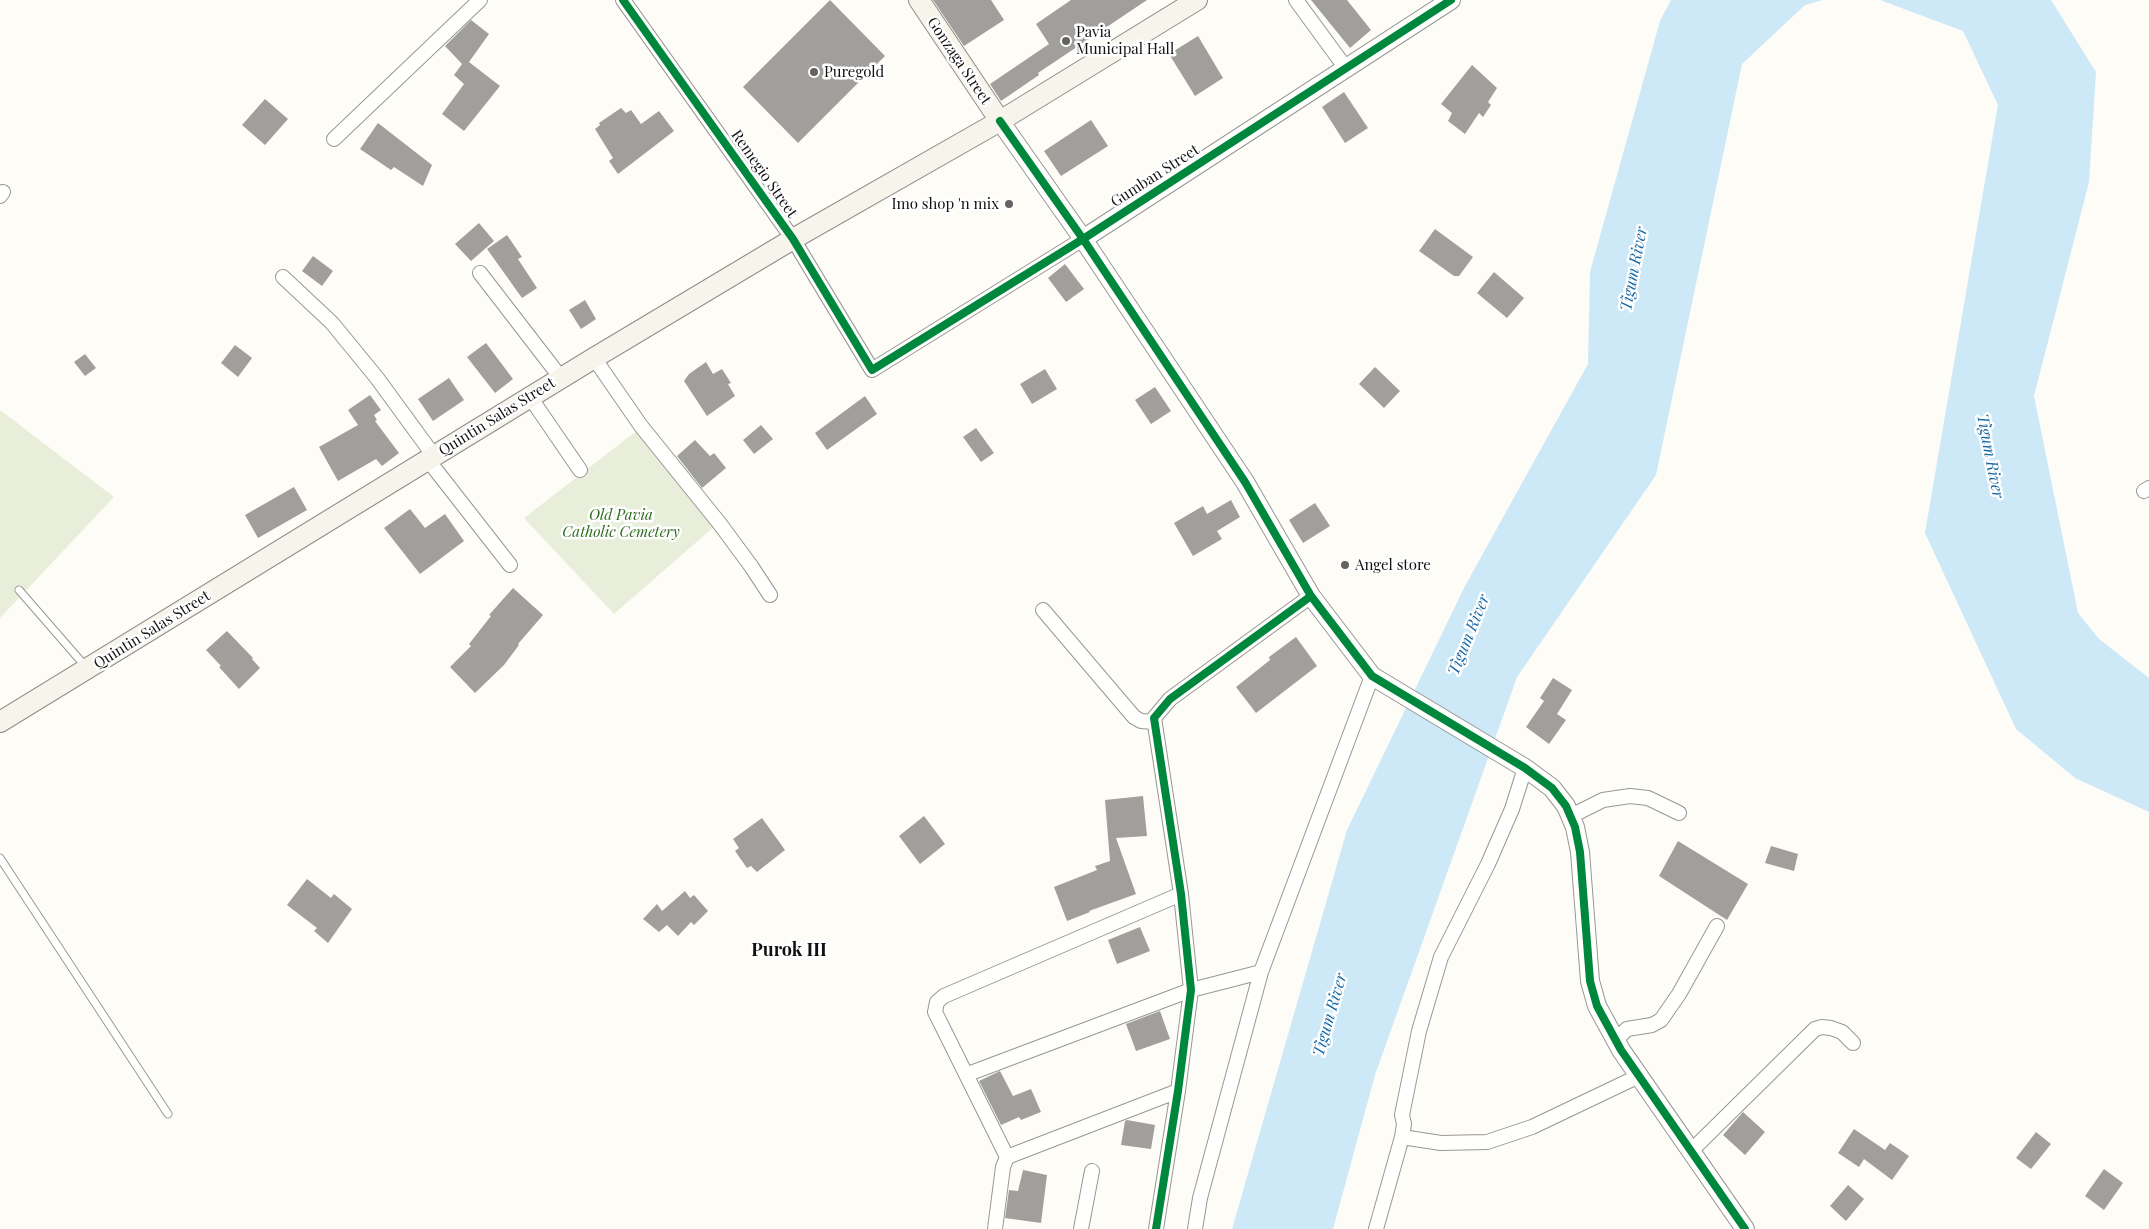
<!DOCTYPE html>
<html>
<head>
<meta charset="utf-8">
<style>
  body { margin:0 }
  canvas { display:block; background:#fdfcf7 }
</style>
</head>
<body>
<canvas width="2149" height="1229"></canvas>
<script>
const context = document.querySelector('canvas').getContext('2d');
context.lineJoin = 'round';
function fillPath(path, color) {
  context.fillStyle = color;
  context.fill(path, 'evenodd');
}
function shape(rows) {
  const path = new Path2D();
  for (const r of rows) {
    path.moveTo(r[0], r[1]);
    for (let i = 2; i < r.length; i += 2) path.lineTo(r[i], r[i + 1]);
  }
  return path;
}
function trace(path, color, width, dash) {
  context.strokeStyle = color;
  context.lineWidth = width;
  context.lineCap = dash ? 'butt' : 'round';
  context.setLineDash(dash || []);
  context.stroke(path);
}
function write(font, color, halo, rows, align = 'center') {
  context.font = font + ' "Playfair Display",serif';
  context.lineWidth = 5;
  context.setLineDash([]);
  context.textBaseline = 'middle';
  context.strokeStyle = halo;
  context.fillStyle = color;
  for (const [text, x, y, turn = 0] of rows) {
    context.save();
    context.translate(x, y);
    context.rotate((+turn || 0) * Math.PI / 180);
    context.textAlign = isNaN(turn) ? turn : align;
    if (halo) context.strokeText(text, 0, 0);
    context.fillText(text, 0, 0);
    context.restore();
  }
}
fillPath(shape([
  [0,410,114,497,0,618],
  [639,429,716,525,614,614,524,518]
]), '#e9eedb');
fillPath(shape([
  [1671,0,1823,0,1805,5,1742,64,1656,475,1517,677,1375,1075,1333,1229,1232,1229,1347,830,1465,586,1588,364,1590,272,1660,21],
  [1880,0,2051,0,2096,72,2089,182,2034,396,2078,613,2099,639,2149,678,2149,812,2075,778,2016,729,1925,533,1998,105,1963,31]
]), '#cde8f7');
fillPath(shape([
  [830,0,885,56,798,143,743,87],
  [933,0,991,0,1004,20,964,46],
  [1071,0,1147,0,1038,73,1039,75,1001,101,990,84,1049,44,1036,24],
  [1311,0,1347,0,1371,30,1350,48],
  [471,20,489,34,469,62,500,86,464,131,442,114,464,84,454,75,462,64,445,46],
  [1198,36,1223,78,1195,96,1169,54],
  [1472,65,1497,88,1488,102,1491,105,1483,117,1479,113,1465,134,1448,121,1452,113,1441,104],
  [1344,92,1368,128,1345,143,1322,107],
  [265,99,288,119,265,145,242,125],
  [621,108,626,113,631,110,641,124,659,111,674,131,618,174,609,161,613,158,595,129,600,125,599,123],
  [1091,120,1108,146,1061,176,1044,151],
  [378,123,432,165,423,186,394,167,391,170,360,149],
  [479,223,494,241,471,261,455,244],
  [1435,229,1473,257,1459,276,1454,276,1419,251],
  [507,235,522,257,518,259,537,288,522,298,487,249],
  [313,256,333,271,322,286,302,271],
  [1065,264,1084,289,1066,302,1048,278],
  [1494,272,1524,298,1507,318,1477,293],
  [585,300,596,319,581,329,569,310],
  [486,343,513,379,495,393,467,357],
  [235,345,252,358,238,377,221,363],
  [85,354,96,368,85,376,74,362],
  [706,362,713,374,722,369,731,383,728,384,735,396,707,416,684,381,689,374],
  [1375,367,1400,391,1384,408,1359,384],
  [1045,369,1057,389,1032,404,1020,384],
  [449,378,464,400,433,421,418,399],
  [1155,387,1171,411,1151,424,1135,400],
  [370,395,381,410,374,415,377,420,375,421,399,453,382,466,376,459,338,481,319,447,358,425,348,410],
  [865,396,877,414,827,450,815,433],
  [761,425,773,439,754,454,743,440],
  [976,428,994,453,981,462,963,437],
  [695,440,710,456,714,453,726,468,702,488,677,456],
  [294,487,307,510,258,538,245,515],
  [1231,500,1240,517,1217,531,1222,539,1193,556,1174,523,1203,506,1207,514],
  [1315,503,1330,526,1303,543,1289,520],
  [410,509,425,528,445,514,464,541,420,574,384,528],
  [513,588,543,615,518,644,519,645,504,665,475,693,450,667,471,646,469,644,491,616,489,615],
  [227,631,253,658,252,659,260,668,239,689,219,667,221,666,206,650],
  [1296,637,1317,666,1256,713,1236,687,1270,660,1269,657],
  [1553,678,1572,690,1557,714,1566,720,1549,744,1526,727,1544,701,1540,698],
  [1143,796,1147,836,1116,838,1136,894,1089,911,1090,912,1067,921,1054,887,1097,870,1095,866,1110,861,1105,800],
  [924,816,945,844,920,864,899,836],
  [762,818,785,850,757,872,751,866,747,868,735,851,739,848,733,839],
  [1678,841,1748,884,1727,920,1659,876],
  [1771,846,1798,854,1794,871,1765,863],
  [307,879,331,898,334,894,352,909,328,943,314,931,317,928,287,905],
  [685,891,690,898,694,895,708,911,694,925,691,922,678,936,667,925,659,932,643,919,657,904,662,911],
  [1140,927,1150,951,1117,964,1108,940],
  [1160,1011,1170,1039,1136,1051,1126,1024],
  [1000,1071,1013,1096,1031,1089,1041,1112,1021,1120,1019,1117,1001,1125,979,1081],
  [1743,1112,1765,1132,1745,1155,1723,1135],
  [1127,1120,1155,1125,1151,1149,1121,1145,1125,1121],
  [1854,1129,1885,1150,1890,1143,1909,1156,1892,1180,1864,1159,1859,1167,1838,1153],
  [2036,1132,2051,1144,2031,1169,2016,1158],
  [2104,1169,2123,1183,2104,1210,2085,1196],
  [1023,1170,1047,1175,1041,1223,1005,1218,1009,1190,1018,1191],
  [1848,1185,1864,1199,1846,1221,1830,1206]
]), '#a19f9c');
const service = shape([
  [19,590,86,667],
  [0,858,168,1114]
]);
const minor = shape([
  [623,0,793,239,872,370,1083,239],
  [1296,0,1345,67],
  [334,139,480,0],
  [0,196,3,192],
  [480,273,561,378],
  [283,277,332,323,377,378,434,456],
  [594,358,641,426,720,524,751,566,770,595],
  [530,397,580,470],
  [428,460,510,565],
  [2144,491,2149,488],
  [1043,610,1134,717,1141,721,1154,722],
  [1571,816,1603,800,1630,796,1648,798,1679,813],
  [1616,1040,1627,1029,1652,1025,1661,1020,1679,994,1717,926],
  [968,1074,1191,990,1261,972],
  [1402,1137,1441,1143,1487,1142,1532,1127,1639,1076],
  [1691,1151,1815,1029,1822,1027,1831,1028,1842,1032,1853,1043],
  [1007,1157,940,1022,935,1012,937,1002,944,996,1181,894],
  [995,1229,1003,1167,1007,1157,1178,1091],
  [1081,1229,1092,1171],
  [1156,1229,1178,1091,1191,990,1181,894,1154,718,1170,699,1311,596],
  [1195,1229,1200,1198,1261,972,1372,676],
  [1376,1229,1402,1137,1404,1124,1402,1115,1419,1031,1441,957,1488,864,1512,809,1525,768]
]);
const tertiary = shape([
  [1000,121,1083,239,1245,482,1311,596,1372,676,1525,768,1552,788,1566,806,1575,827,1580,852,1590,981,1597,1006,1621,1050,1745,1229],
  [1083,239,1451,0]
]);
const secondary = shape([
  [919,0,1000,121],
  [0,722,594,358,793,239,1000,121,1197,0]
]);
trace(service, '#979795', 9);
trace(minor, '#979795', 16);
trace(tertiary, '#979795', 20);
trace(secondary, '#8e8d8b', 22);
trace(service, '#fffffe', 7);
trace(minor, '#fffffe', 14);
trace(tertiary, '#fffffe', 18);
trace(secondary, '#f6f4eb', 20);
trace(shape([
  [623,0,793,239,872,370,1083,239,1451,0],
  [1000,121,1083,239,1245,482,1311,596,1372,676,1525,768,1552,788,1566,806,1575,827,1580,852,1590,981,1597,1006,1621,1050,1745,1229],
  [1156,1229,1178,1091,1191,990,1181,894,1154,718,1170,699,1311,596]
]), '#00873e', 8);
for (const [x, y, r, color] of [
  [1066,41,5,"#646362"],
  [814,72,5,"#646362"],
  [1009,204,5,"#646362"],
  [1345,565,5,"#646362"]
]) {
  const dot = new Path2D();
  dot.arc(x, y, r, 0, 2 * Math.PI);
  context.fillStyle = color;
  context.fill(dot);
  trace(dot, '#fff', 2);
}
write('15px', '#111', '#fff', [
  ["Pavia",1076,32],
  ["Municipal Hall",1076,49],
  ["Puregold",824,72],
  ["Imo shop 'n mix",999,204,"right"],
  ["Angel store",1355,565]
], 'left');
write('15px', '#111', '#fff', [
  ["Gonzaga Street",959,61,56],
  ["Remegio Street",764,174,55],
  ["Gumban Street",1155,176,-33],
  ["Quintin Salas Street",497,417,-32],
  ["Quintin Salas Street",152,630,-32]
]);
write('italic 15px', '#2f6b1f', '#fff', [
  ["Old Pavia",621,515],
  ["Catholic Cemetery",621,532]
]);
write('italic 16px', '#1768a6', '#fff', [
  ["Tigum River",1634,269,-79],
  ["Tigum River",1990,456,79],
  ["Tigum River",1469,635,-68],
  ["Tigum River",1330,1015,-74]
]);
write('bold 18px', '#111', '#fff', [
  ["Purok III",789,950]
]);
</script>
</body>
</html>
